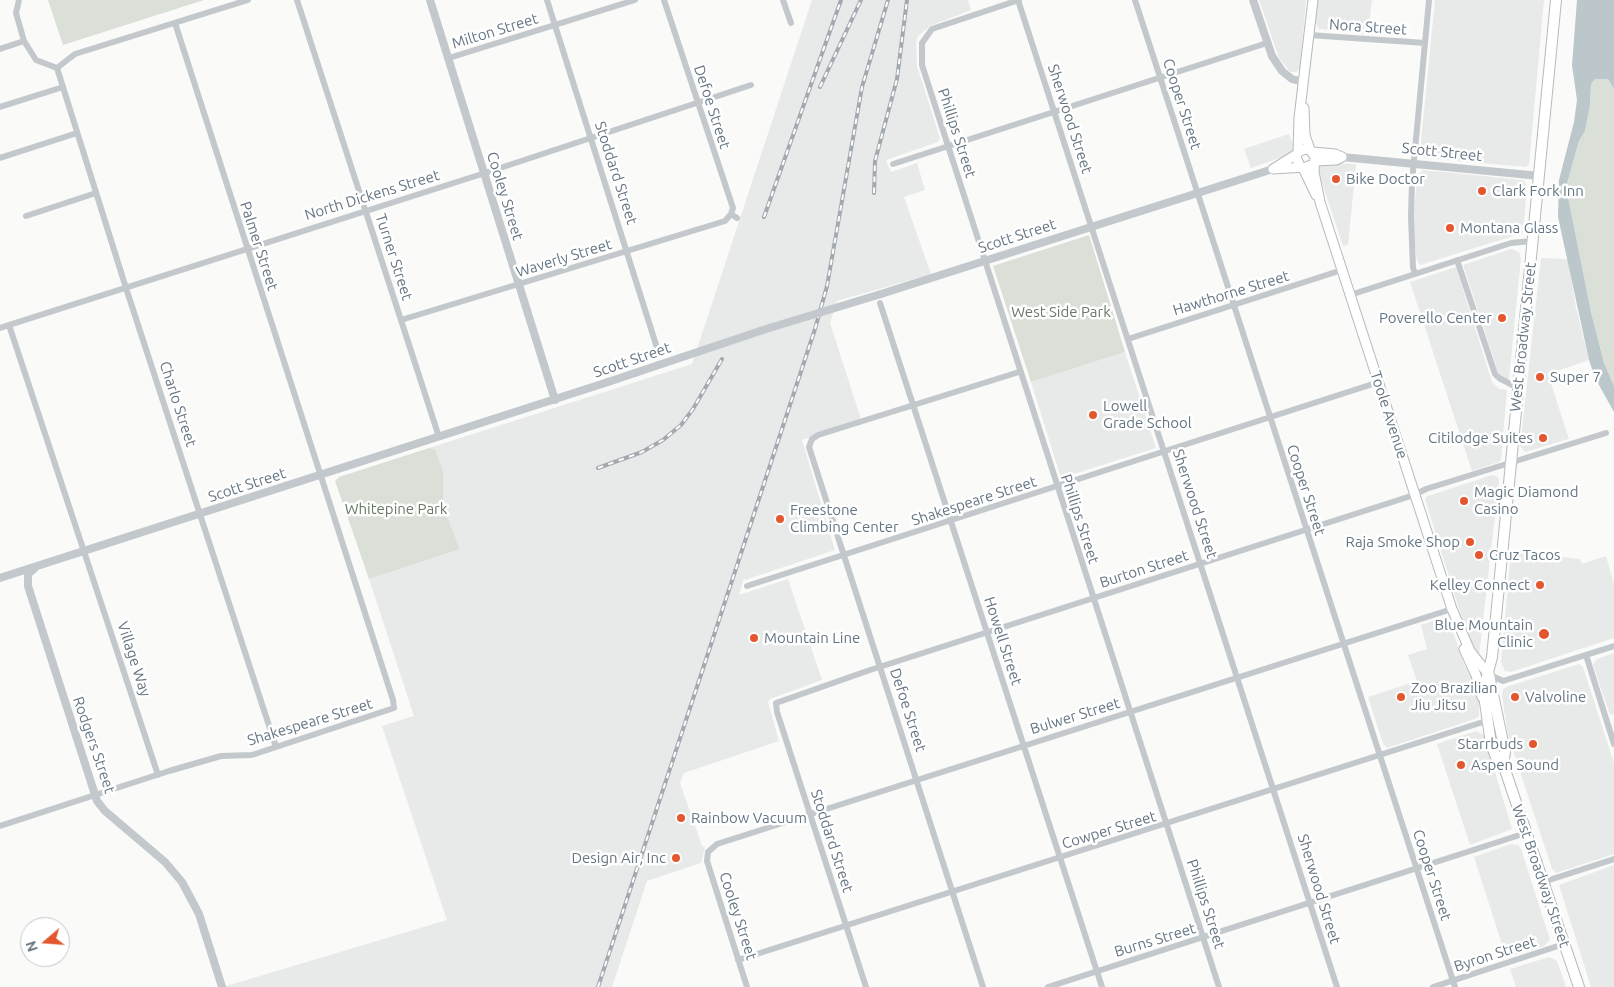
<!DOCTYPE html>
<html>
<head>
<meta charset="utf-8">
<style>
  body { margin:0 }
  #map { position:relative; width:1614px; height:987px; overflow:hidden; background:#fafaf8; font-family:Ubuntu,sans-serif }
  canvas { display:block }
  .north { position:absolute; left:20px; top:917px; width:50px; height:50px; box-sizing:border-box; background:#fff; border:1px solid #c1c8cd; border-radius:50%; rotate:252deg; font-size:14px; font-weight:700; line-height:20px; text-align:center; color:#657683 }
  .north::after { content:''; display:block; margin:auto; width:18px; height:22px; background:#e4572e; clip-path:polygon(50% 0,100% 100%,50% 72%,0 100%) }
</style>
</head>
<body>
<div id="map">
<canvas width="1614" height="987"></canvas>
<div class="north">N</div>
</div>
<script>
const context = document.querySelector('canvas').getContext('2d');
context.lineJoin = 'round';
function fillPath(path, color) {
  context.fillStyle = color;
  context.fill(path, 'evenodd');
}
function shape(rows) {
  const path = new Path2D();
  for (const r of rows) {
    path.moveTo(r[0], r[1]);
    for (let i = 2; i < r.length; i += 2) path.lineTo(r[i], r[i + 1]);
  }
  return path;
}
function trace(path, color, width, dash) {
  context.strokeStyle = color;
  context.lineWidth = width;
  context.lineCap = dash ? 'butt' : 'round';
  context.setLineDash(dash || []);
  context.stroke(path);
}
function write(font, color, halo, rows, align = 'center') {
  context.font = font + ' Ubuntu,sans-serif';
  context.lineWidth = 5;
  context.setLineDash([]);
  context.textBaseline = 'middle';
  context.strokeStyle = halo;
  context.fillStyle = color;
  for (const [text, x, y, turn = 0] of rows) {
    context.save();
    context.translate(x, y);
    context.rotate((+turn || 0) * Math.PI / 180);
    context.textAlign = isNaN(turn) ? turn : align;
    if (halo) context.strokeText(text, 0, 0);
    context.fillText(text, 0, 0);
    context.restore();
  }
}
fillPath(shape([
  [812,0,968,0,971,10,930,26,918,36,916,43,917,66,940,138,938,142,886,160,891,172,917,163,925,190,904,197,931,274,837,301,830,323,861,419,802,440,835,550,745,580,744,578,739,595,788,579,822,680,770,699,768,702,779,741,684,773,680,783,702,846,705,848,701,863,647,881,612,987,223,987,447,920,382,726,414,716,369,579,460,549,444,509,443,471,435,449,429,448,692,364],
  [1259,0,1306,0,1300,68,1297,72,1290,72,1279,58],
  [1318,0,1372,0,1368,34,1319,29,1316,23],
  [1435,0,1544,0,1529,165,1525,167,1424,158,1422,155,1420,151],
  [1289,134,1294,147,1291,154,1251,168,1244,149],
  [1326,163,1356,164,1348,245,1343,246,1318,171,1318,167],
  [1423,170,1523,180,1527,186,1523,233,1420,265,1417,260,1414,239,1414,216,1417,176],
  [1511,249,1519,252,1521,258,1509,379,1506,379,1499,375,1463,265],
  [1541,258,1568,259,1576,308,1589,360,1548,374,1569,439,1525,452,1520,446],
  [1456,267,1492,382,1499,389,1507,390,1501,460,1499,462,1472,471,1410,282],
  [1125,352,1156,448,1061,478,1031,382],
  [1492,475,1498,477,1499,481,1479,655,1472,651,1425,499,1428,496],
  [1511,551,1580,559,1582,564,1606,556,1614,584,1614,638,1511,672,1505,671,1501,662],
  [1444,617,1449,620,1464,664,1475,679,1479,692,1479,716,1475,719,1387,748,1383,744,1368,697,1417,681,1408,655,1427,649,1421,625],
  [1614,653,1614,714,1610,715,1593,665,1597,659],
  [1579,664,1583,667,1614,763,1614,854,1556,873,1552,869,1508,735,1502,695,1503,689,1506,687],
  [1476,731,1484,735,1512,829,1470,845,1437,744],
  [1511,844,1518,845,1521,849,1550,940,1544,946,1506,957,1474,857],
  [1614,865,1614,987,1591,987,1559,885],
  [1549,957,1557,961,1566,987,1516,987,1510,969]
]), '#e8e9e9');
fillPath(shape([
  [48,0,204,0,63,45],
  [1595,79,1608,79,1614,89,1614,386,1604,363,1591,312,1566,187,1579,141,1585,131,1590,105,1591,84],
  [1089,235,1125,352,1031,382,993,266],
  [429,448,435,449,443,471,444,509,460,549,369,579,335,481,339,477]
]), '#dadfd7');
fillPath(shape([
  [1577,0,1614,0,1614,89,1608,79,1595,79,1591,84,1590,105,1585,131,1579,141,1566,187,1591,312,1604,363,1614,386,1614,412,1595,378,1589,360,1558,217,1559,180,1574,122,1577,100,1572,65]
]), '#bbc7cb');
const secondary = shape([
  [1304,108,1305,135,1310,150],
  [1298,152,1299,118,1313,0],
  [1313,152,1335,154,1342,157],
  [1315,161,1336,160,1342,157],
  [1300,166,1296,157,1298,152,1305,149,1310,150,1315,157,1314,172,1320,202,1452,609,1470,651,1489,675],
  [1303,168,1316,195],
  [1273,169,1306,167,1314,164],
  [1273,169,1297,154],
  [1464,649,1476,675,1482,697]
]);
const primary = shape([
  [1556,0,1496,617,1492,657,1484,688,1485,702,1491,744,1496,757,1503,764,1579,987],
  [1489,675,1505,752,1503,764]
]);
trace(secondary, '#b3babf', 11);
trace(primary, '#b5babe', 12);
trace(shape([
  [19,0,16,13,24,41,36,60,57,68],
  [297,0,439,437],
  [547,0,659,354],
  [664,0,733,208,731,214,737,218],
  [783,0,791,23],
  [1018,0,1337,987],
  [1019,0,932,29,922,43,922,65,1219,987],
  [1135,0,1455,987],
  [1309,35,1425,43],
  [0,49,24,41],
  [449,58,635,0],
  [57,68,126,288,276,747],
  [57,68,75,54,248,0],
  [0,107,63,87],
  [0,158,77,133],
  [893,164,1267,43],
  [26,216,96,193],
  [1457,260,1495,374,1499,378,1518,388],
  [1415,273,1413,268,1411,217,1412,182,1429,0],
  [1350,295,1511,243,1532,241],
  [880,303,1102,987],
  [401,320,725,221,731,214],
  [9,325,158,775],
  [0,328,485,173,751,85],
  [1128,339,1342,270],
  [747,586,1379,382],
  [1586,655,1614,744],
  [1490,675,1503,681,1614,646],
  [0,826,169,771,221,756,252,755,394,708,393,700,175,23],
  [1543,882,1614,859],
  [738,960,1486,721],
  [747,987,707,861,708,852,717,844,1452,609],
  [866,987,777,712,776,703,870,670,1414,495,1426,489,1606,433],
  [983,987,809,447,812,439,818,435,1019,372],
  [1048,987,1526,833],
  [1433,987,1564,944]
]), '#c3c8cc', 6);
trace(shape([
  [430,0,555,400],
  [1253,0,1272,56,1282,71,1292,79,1303,82],
  [1342,157,1540,176],
  [881,294,1273,169],
  [34,569,28,574,28,586,97,801,105,811,165,862,182,882,199,914,222,987],
  [0,578,608,382]
]), '#c3c8cc', 8);
trace(secondary, '#fff', 9);
trace(primary, '#fff', 10);
const rail = shape([
  [820,87,861,0],
  [874,193,875,161,897,79,907,0],
  [764,217,841,0],
  [598,468,642,452,663,440,681,425,693,409,722,359],
  [598,987,815,329,827,286,862,87,888,0]
]);
trace(rail, '#a2aab0', 4);
trace(rail, '#fff', 2, [5.5]);
trace(shape([
  [608,382,766,329,881,294]
]), '#c3c8cc', 8);
for (const [x, y, r, color] of [
  [1336,179,5,"#e4572e"],
  [1482,191,5,"#e4572e"],
  [1450,228,5,"#e4572e"],
  [1502,318,5,"#e4572e"],
  [1540,377,5,"#e4572e"],
  [1093,415,5,"#e4572e"],
  [1543,438,5,"#e4572e"],
  [1464,501,5,"#e4572e"],
  [780,519,5,"#e4572e"],
  [1470,542,5,"#e4572e"],
  [1479,555,5,"#e4572e"],
  [1540,585,5,"#e4572e"],
  [1544,634,6,"#e4572e"],
  [754,638,5,"#e4572e"],
  [1401,697,5,"#e4572e"],
  [1515,697,5,"#e4572e"],
  [1533,744,5,"#e4572e"],
  [1461,765,5,"#e4572e"],
  [681,818,5,"#e4572e"],
  [676,858,5,"#e4572e"]
]) {
  const dot = new Path2D();
  dot.arc(x, y, r, 0, 2 * Math.PI);
  context.fillStyle = color;
  context.fill(dot);
  trace(dot, '#fff', 2);
}
write('15px', '#657683', '#fff', [
  ["Nora Street",1368,27,4],
  ["Milton Street",495,31,-17],
  ["Cooper Street",1182,104,72],
  ["Defoe Street",712,107,72],
  ["Sherwood Street",1070,119,72],
  ["Phillips Street",957,133,72],
  ["Scott Street",1442,152,6],
  ["Stoddard Street",616,173,72],
  ["North Dickens Street",372,195,-17],
  ["Cooley Street",505,196,73],
  ["Scott Street",1017,236,-18],
  ["Palmer Street",259,246,72],
  ["Turner Street",394,257,72],
  ["Waverly Street",564,258,-17],
  ["Hawthorne Street",1231,293,-17],
  ["West Broadway Street",1523,337,-84],
  ["Scott Street",632,360,-19],
  ["Charlo Street",178,404,72],
  ["Toole Avenue",1389,415,72],
  ["Scott Street",247,485,-18],
  ["Cooper Street",1306,490,72],
  ["Shakespeare Street",974,501,-18],
  ["Sherwood Street",1195,504,72],
  ["Phillips Street",1080,519,72],
  ["Burton Street",1144,569,-18],
  ["Howell Street",1003,641,72],
  ["Village Way",134,659,72],
  ["Defoe Street",908,710,72],
  ["Bulwer Street",1075,716,-17],
  ["Shakespeare Street",310,722,-17],
  ["Rodgers Street",94,745,71],
  ["Cowper Street",1109,830,-17],
  ["Stoddard Street",832,841,72],
  ["Cooper Street",1432,875,72],
  ["West Broadway Street",1541,876,71],
  ["Sherwood Street",1319,889,73],
  ["Phillips Street",1206,904,72],
  ["Cooley Street",738,916,72],
  ["Burns Street",1155,940,-17],
  ["Byron Street",1495,954,-18]
]);
write('15px', '#657683', '#fff', [
  ["Bike Doctor",1346,179],
  ["Clark Fork Inn",1492,191],
  ["Montana Glass",1460,228],
  ["Poverello Center",1492,318,"right"],
  ["Super 7",1550,377],
  ["Lowell",1103,406],
  ["Grade School",1103,423],
  ["Citilodge Suites",1533,438,"right"],
  ["Magic Diamond",1474,492],
  ["Casino",1474,509],
  ["Freestone",790,510],
  ["Climbing Center",790,527],
  ["Raja Smoke Shop",1460,542,"right"],
  ["Cruz Tacos",1489,555],
  ["Kelley Connect",1530,585,"right"],
  ["Blue Mountain",1533,625,"right"],
  ["Clinic",1533,642,"right"],
  ["Mountain Line",764,638],
  ["Zoo Brazilian",1411,688],
  ["Jiu Jitsu",1411,705],
  ["Valvoline",1525,697],
  ["Starrbuds",1523,744,"right"],
  ["Aspen Sound",1471,765],
  ["Rainbow Vacuum",691,818],
  ["Design Air, Inc",666,858,"right"]
], 'left');
write('15px', '#687a64', '#fff', [
  ["West Side Park",1061,312],
  ["Whitepine Park",396,509]
]);
</script>
</body>
</html>
